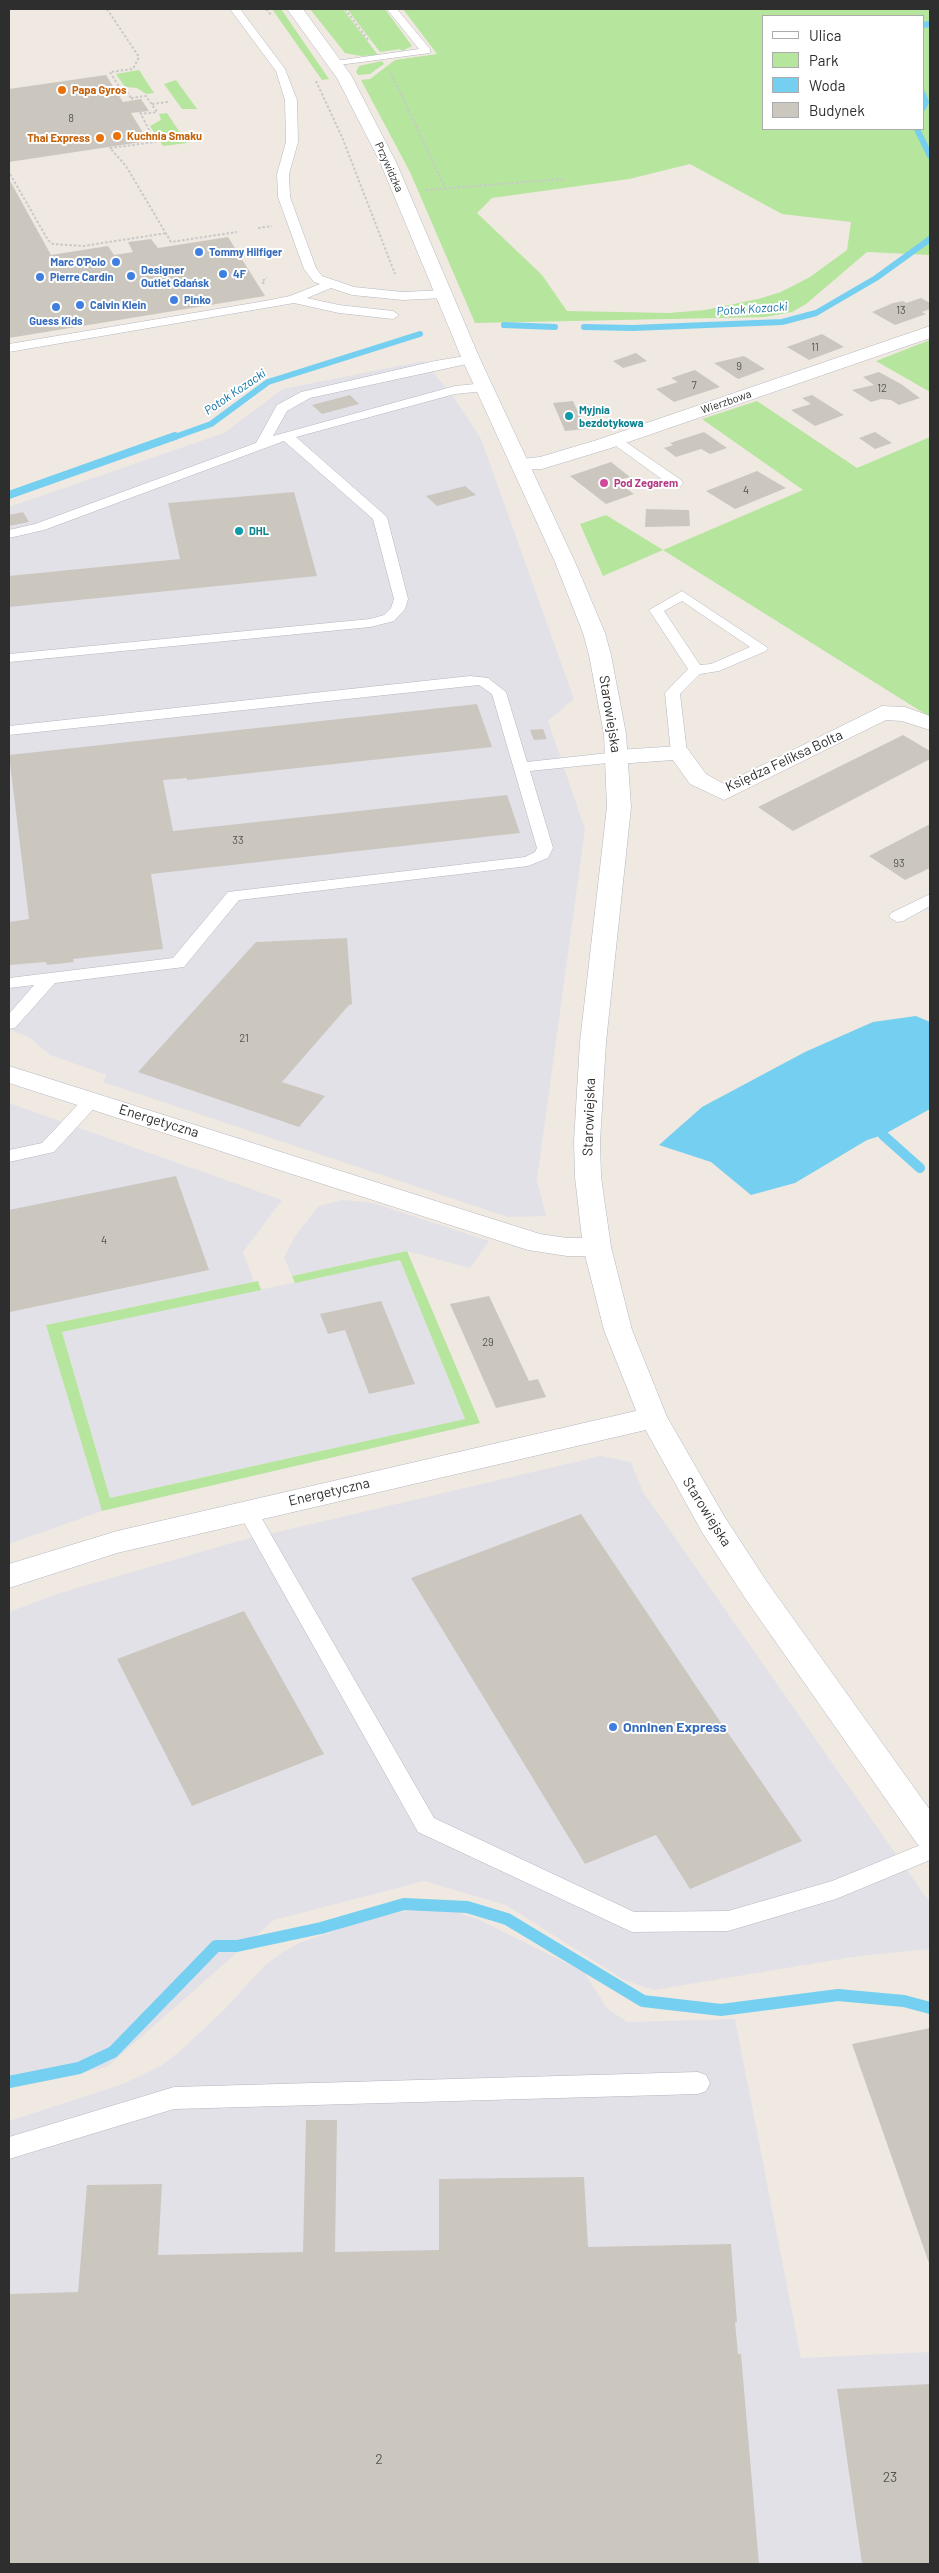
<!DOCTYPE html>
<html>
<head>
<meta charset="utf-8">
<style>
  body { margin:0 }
  #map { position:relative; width:939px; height:2573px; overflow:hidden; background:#efe9e1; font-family:Barlow,sans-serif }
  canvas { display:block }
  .frame { position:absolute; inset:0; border:10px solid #2e2e2e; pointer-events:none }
  .legend { position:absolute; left:762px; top:15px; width:162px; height:115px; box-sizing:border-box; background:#fff; border:1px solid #ababab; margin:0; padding:6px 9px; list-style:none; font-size:15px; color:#2e2e2e }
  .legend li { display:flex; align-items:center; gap:10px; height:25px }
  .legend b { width:25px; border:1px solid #ababab }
</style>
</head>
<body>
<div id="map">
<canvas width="939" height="2573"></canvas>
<div class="frame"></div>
<ul class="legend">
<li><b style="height:6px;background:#fff"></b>Ulica</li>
<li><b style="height:14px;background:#b6e59e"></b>Park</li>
<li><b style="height:14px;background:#75cff0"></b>Woda</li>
<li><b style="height:14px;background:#cbc7bf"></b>Budynek</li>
</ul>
</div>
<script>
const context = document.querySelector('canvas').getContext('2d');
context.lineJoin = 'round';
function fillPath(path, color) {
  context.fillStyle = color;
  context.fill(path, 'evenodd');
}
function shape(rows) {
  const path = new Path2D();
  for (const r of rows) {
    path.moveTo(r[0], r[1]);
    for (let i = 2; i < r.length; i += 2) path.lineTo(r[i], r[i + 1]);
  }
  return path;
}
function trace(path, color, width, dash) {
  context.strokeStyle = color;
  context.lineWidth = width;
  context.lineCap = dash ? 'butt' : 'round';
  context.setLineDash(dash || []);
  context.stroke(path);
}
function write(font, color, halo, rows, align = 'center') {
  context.font = font + ' Barlow,sans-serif';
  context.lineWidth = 4;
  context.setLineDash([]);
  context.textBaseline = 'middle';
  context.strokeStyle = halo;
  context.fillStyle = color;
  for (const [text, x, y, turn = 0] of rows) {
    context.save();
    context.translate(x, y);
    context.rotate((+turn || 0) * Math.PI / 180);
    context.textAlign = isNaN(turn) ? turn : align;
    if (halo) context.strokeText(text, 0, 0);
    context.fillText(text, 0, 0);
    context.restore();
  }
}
fillPath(shape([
  [424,361,455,399,481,439,574,699,548,721,585,829,537,1180,546,1216,508,1217,103,1082,107,1075,50,1055,30,1038,9,1029,9,507,224,433,283,389],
  [9,1103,282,1200,243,1252,254,1282,46,1325,102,1511,9,1544],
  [343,1200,373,1203,489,1241,470,1268,407,1251,292,1276,284,1257,295,1236,319,1206],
  [400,1260,465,1419,110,1498,62,1332],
  [601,1456,631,1462,643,1492,930,1903,930,1949,859,1956,654,1990,624,1980,506,1905,424,1881,274,1920,107,2067,9,2088,9,1612,60,1593,235,1542],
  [417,1909,451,1910,480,1920,584,1972,607,2008,627,2022,735,2019,801,2358,930,2352,930,2564,9,2564,9,2121,123,2084,161,2066,180,2051,224,2010,264,1966,283,1952,299,1943,372,1918]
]), '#e3e1e8');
fillPath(shape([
  [272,9,281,9,329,79,322,80],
  [310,9,343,9,378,55,361,56,345,53],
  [347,9,385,9,412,46,402,51,400,49,380,52],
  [403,9,930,9,930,255,867,252,806,304,792,312,765,317,475,323,410,172,361,80,370,79,395,60,437,54],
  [763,16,923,16,923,129,763,129],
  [690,164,782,214,851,222,847,250,810,277,781,292,758,299,705,310,669,313,567,311,542,275,477,213,492,198,629,179],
  [382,61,384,64,370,74,358,75,356,72,359,66],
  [139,70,154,93,146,94,137,88,125,87,116,74],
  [176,80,197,109,182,109,164,84],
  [167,113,187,143,163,146,150,126,161,120,159,114],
  [930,340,930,392,876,361],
  [757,401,857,468,930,437,930,717,663,550,603,576,580,524,606,515,663,550,803,490,702,419],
  [407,1251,480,1423,102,1511,46,1325,258,1281,261,1290,62,1332,110,1498,465,1419,400,1260,295,1283,292,1276]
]), '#b6e59e');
fillPath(shape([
  [916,1016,930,1022,930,1109,883,1135,867,1140,795,1183,751,1195,711,1162,659,1145,702,1107,805,1052,873,1022]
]), '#75cff0');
trace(shape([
  [923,25,930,24],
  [923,94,926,102,923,108],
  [917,129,930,156],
  [504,325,555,327],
  [584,327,632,328,782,322,816,313,876,278,930,239],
  [172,438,211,424,268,382,420,334]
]), '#75cff0', 6);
trace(shape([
  [9,495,175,436]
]), '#75cff0', 8);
trace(shape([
  [883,1135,920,1168]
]), '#75cff0', 10);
trace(shape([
  [9,2082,79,2068,113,2052,216,1946,237,1946,321,1928,404,1904,467,1907,507,1919,643,2001,721,2010,838,1995,904,2001,930,2008]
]), '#75cff0', 12);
fillPath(shape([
  [106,75,123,102,141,99,149,111,131,113,148,141,9,162,9,89],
  [9,179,51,255,108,246,114,255,133,252,128,242,151,239,158,248,228,237,265,296,9,338],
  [921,298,930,303,930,309,922,312,926,314,895,325,872,312,893,303,903,301,906,303],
  [822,334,844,347,809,360,787,347],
  [636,353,647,361,623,368,613,361],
  [744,356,765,369,738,379,714,363],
  [695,370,720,387,674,402,656,389,678,382,671,378],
  [879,372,901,384,920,398,899,405,891,400,881,399,871,402,852,390,874,385,863,377],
  [350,395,359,404,322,414,312,405],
  [812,395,844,415,815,426,791,410,811,404,802,398],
  [573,401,586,429,565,431,553,403],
  [704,432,727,448,710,454,701,449,676,457,664,448,673,445,670,443],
  [875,432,892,443,875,449,859,438],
  [611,462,630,477,616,481,634,494,606,504,570,476],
  [757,471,786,488,735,509,706,491],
  [465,486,476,495,437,506,426,496],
  [294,492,317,576,9,607,9,576,180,559,168,503],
  [646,509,689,510,690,526,645,527],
  [23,512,29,522,9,526,9,515],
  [477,704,492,747,187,780,187,778,163,780,173,831,507,795,520,833,151,874,163,949,73,959,74,962,47,965,46,962,9,965,9,922,29,919,9,755],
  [543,729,547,739,534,740,530,730],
  [903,735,930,751,930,759,793,831,758,807],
  [930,824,930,868,928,869,905,880,869,856],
  [347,938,352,1004,349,1005,282,1082,325,1096,299,1127,138,1072,256,942],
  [176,1176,209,1270,10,1312,9,1210],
  [489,1296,529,1381,538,1379,546,1397,496,1408,450,1304],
  [381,1301,415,1384,369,1394,345,1330,328,1334,320,1314],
  [581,1514,700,1692,802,1841,690,1889,656,1835,585,1864,411,1578],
  [244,1611,324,1754,192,1806,117,1659],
  [930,2028,930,2266,852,2044],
  [306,2120,337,2120,335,2252,439,2250,439,2179,584,2177,588,2247,731,2244,737,2322,735,2322,738,2354,741,2354,759,2564,9,2564,9,2294,78,2292,87,2185,162,2184,158,2255,303,2252],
  [930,2384,930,2564,862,2564,837,2389]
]), '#cbc7bf');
const lane = shape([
  [230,9,240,9,285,69,297,100,298,142,289,174,290,197,316,268,322,276,354,287,403,292,444,290,450,294,444,298,403,300,352,295,331,288,307,298,339,305,393,311,399,315,393,319,339,313,294,303,9,352,9,344,265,301,290,296,320,284,314,282,304,269,278,197,277,174,286,142,285,100,276,71,230,9],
  [387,9,397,9,430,49,430,53,331,66,331,62,335,61,419,49,387,9],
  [471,355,476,356,477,359,476,362,310,398,287,411,273,436,455,386,485,383,492,387,485,391,455,394,296,437,387,517,408,599,405,609,394,621,370,627,9,662,9,654,370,619,384,615,391,608,394,599,373,519,284,441,44,530,9,538,9,530,35,524,256,443,277,405,301,392,435,361,471,355],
  [617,436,681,480,683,483,681,486,671,486,612,443,610,440,612,437,617,436],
  [682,591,768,648,766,651,719,671,700,674,680,694,687,753,679,758,671,753,665,693,688,669,649,610,682,591],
  [682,601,750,647,711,664,700,665,664,611,682,601],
  [470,676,488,678,506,692,527,762,617,752,625,757,617,762,530,771,553,848,548,858,528,866,239,900,184,967,55,983,15,1028,9,1029,9,1014,34,985,9,988,9,978,173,958,228,892,525,857,535,852,537,848,492,694,479,685,9,735,9,726,470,676],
  [930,894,930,906,903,921,897,922,889,917,891,913,930,894],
  [92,1094,98,1096,101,1100,98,1104,54,1152,9,1162,9,1150,42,1143,86,1096,92,1094],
  [247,1502,254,1505,434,1818,634,1912,728,1911,832,1881,930,1841,930,1860,836,1899,728,1931,632,1932,418,1832,237,1510,240,1505,247,1502],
  [698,2072,706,2075,710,2083,706,2091,698,2094,174,2109,9,2159,9,2137,174,2087,698,2072]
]);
const street = shape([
  [930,326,930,338,611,448,542,469,520,470,513,468,510,464,513,460,540,457,597,440,930,326],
  [882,706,905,707,930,716,930,730,902,721,886,720,724,800,690,784,673,760,617,764,609,762,606,757,609,752,617,750,679,746,687,748,706,774,724,784,882,706],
  [9,1066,540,1234,567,1238,597,1238,607,1240,611,1247,607,1254,597,1256,567,1256,528,1250,9,1083,9,1066],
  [653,1407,663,1410,667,1418,663,1426,117,1553,9,1588,9,1564,117,1531,653,1407]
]);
const secondary = shape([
  [287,9,303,9,351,75,396,162,480,359,575,562,605,633,611,655,626,734,631,807,606,1042,600,1141,601,1177,611,1247,632,1330,667,1417,724,1516,767,1582,930,1810,930,1849,918,1845,745,1598,702,1532,639,1418,604,1330,583,1247,575,1177,574,1141,580,1042,607,807,604,734,589,655,583,633,555,562,462,359,380,162,337,78,287,9]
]);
trace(lane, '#b4b7c1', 1);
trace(street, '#b4b7c1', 1);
trace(secondary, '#b4b7c1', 1);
trace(shape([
  [107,9,139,57,133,69,110,72,120,88,126,90,132,100],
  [266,9,272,16],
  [345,9,369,41],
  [391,73,445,188],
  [316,81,342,137,395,274],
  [131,98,146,96,157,112,141,114],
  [152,104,168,102],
  [140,112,155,142,110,148,126,166,171,242,237,232],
  [10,174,48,240,53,244,83,246,167,233],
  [426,190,563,179],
  [258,228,272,226],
  [264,284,262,281,267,278]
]), '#c9c9c9', 2, [2.5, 2]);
fillPath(lane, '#fff');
fillPath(street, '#fff');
fillPath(secondary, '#fff');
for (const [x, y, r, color] of [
  [62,90,5,"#e8710a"],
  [117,136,5,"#e8710a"],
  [100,138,5,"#e8710a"],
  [199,252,5,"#3f7fe0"],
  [116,262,5,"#3f7fe0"],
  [223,274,5,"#3f7fe0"],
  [131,276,5,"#3f7fe0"],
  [40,277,5,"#3f7fe0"],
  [174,300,5,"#3f7fe0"],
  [80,305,5,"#3f7fe0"],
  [56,307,5,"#3f7fe0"],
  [569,416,5,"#0f9aa8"],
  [604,483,5,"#d1479c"],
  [239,531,5,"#0f9aa8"],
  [613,1727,5,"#3f7fe0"]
]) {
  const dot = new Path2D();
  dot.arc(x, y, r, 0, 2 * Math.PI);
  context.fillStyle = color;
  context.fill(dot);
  trace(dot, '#fff', 2);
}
write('bold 11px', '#c56008', '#fff', [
  ["Papa Gyros",72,90],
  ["Kuchnia Smaku",127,136],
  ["Thai Express",90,138,"right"]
], 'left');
write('11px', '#555452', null, [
  ["8",71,118],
  ["13",901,310],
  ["11",815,347],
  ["9",739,366],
  ["7",694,385],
  ["12",882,388],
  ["4",746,490],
  ["33",238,840],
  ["93",899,863],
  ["21",244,1038],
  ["4",104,1240],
  ["29",488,1342]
]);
write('11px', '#2e2e2e', '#fff', [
  ["Przywidzka",389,167,66],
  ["Wierzbowa",726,402,-19]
]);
write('bold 11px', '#366cbe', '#fff', [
  ["Tommy Hilfiger",209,252],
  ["Marc O'Polo",106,262,"right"],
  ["Designer",141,270],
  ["Outlet Gdańsk",141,283],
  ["4F",233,274],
  ["Pierre Cardin",50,277],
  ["Pinko",184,300],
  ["Calvin Klein",90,305],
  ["Guess Kids",56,321,"center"]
], 'left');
write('bold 11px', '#0d838f', '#fff', [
  ["Myjnia",579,410],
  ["bezdotykowa",579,423],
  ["DHL",249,531]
], 'left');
write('bold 11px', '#b23c85', '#fff', [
  ["Pod Zegarem",614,483]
], 'left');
write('italic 12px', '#0d6fa3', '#fff', [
  ["Potok Kozacki",752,309,-4],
  ["Potok Kozacki",235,392,-34]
]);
write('14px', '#2e2e2e', '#fff', [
  ["Starowiejska",610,714,81],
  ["Księdza Feliksa Bolta",784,761,-25],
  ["Starowiejska",589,1117,-88],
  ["Energetyczna",159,1121,17],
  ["Energetyczna",329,1492,-13],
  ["Starowiejska",707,1512,58]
]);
write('bold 14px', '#366cbe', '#fff', [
  ["Onninen Express",623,1727]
], 'left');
write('14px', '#555452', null, [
  ["2",379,2459],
  ["23",890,2477]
]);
</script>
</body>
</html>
